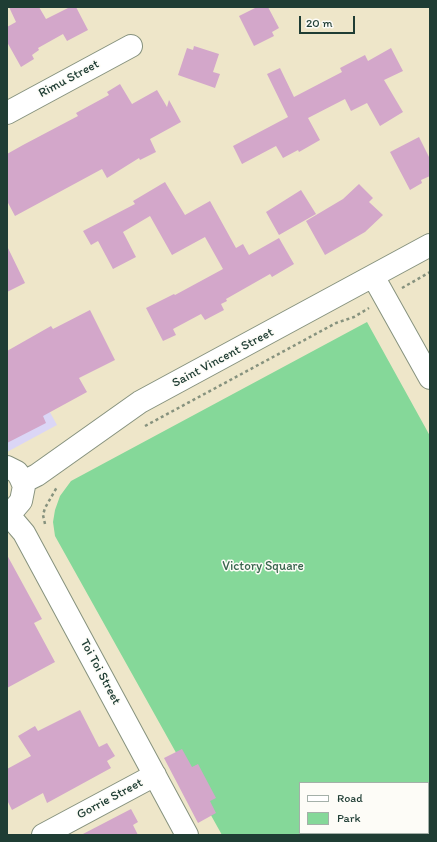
<!DOCTYPE html>
<html>
<head>
<meta charset="utf-8">
<style>
  body { margin:0 }
  #map { position:relative; width:437px; height:842px; overflow:hidden; background:#eee6c9; font-family:Itim,sans-serif }
  canvas { display:block }
  .frame { position:absolute; inset:0; border:8px solid #1f3d34; pointer-events:none }
  .legend { position:absolute; left:299px; top:782px; width:130px; height:52px; box-sizing:border-box; background:#fdfcf7; border:1px solid #a4b0a9; margin:0; padding:5px 7px; list-style:none; font-size:12px; color:#1f3d34 }
  .legend li { display:flex; align-items:center; gap:8px; height:20px }
  .legend b { width:20px; border:1px solid #a4b0a9 }
  .scale { position:absolute; left:299px; top:16px; width:56px; height:18px; box-sizing:border-box; border:2px solid #1f3d34; border-top:0; padding-left:5px; font-size:12px; line-height:14px; white-space:nowrap; color:#1f3d34; -webkit-text-stroke:3px #fdfcf7; paint-order:stroke }
</style>
</head>
<body>
<div id="map">
<canvas width="437" height="842"></canvas>
<div class="frame"></div>
<ul class="legend">
<li><b style="height:5px;background:#fff"></b>Road</li>
<li><b style="height:11px;background:#85d899"></b>Park</li>
</ul>
<div class="scale">20 m</div>
</div>
<script>
const context = document.querySelector('canvas').getContext('2d');
context.lineJoin = 'round';
function fillPath(path, color) {
  context.fillStyle = color;
  context.fill(path, 'evenodd');
}
function shape(rows) {
  const path = new Path2D();
  for (const r of rows) {
    path.moveTo(r[0], r[1]);
    for (let i = 2; i < r.length; i += 2) path.lineTo(r[i], r[i + 1]);
  }
  return path;
}
function trace(path, color, width, dash) {
  context.strokeStyle = color;
  context.lineWidth = width;
  context.lineCap = dash ? 'butt' : 'round';
  context.setLineDash(dash || []);
  context.stroke(path);
}
function write(font, color, halo, rows, align = 'center') {
  context.font = font + ' Itim,sans-serif';
  context.lineWidth = 3;
  context.setLineDash([]);
  context.textBaseline = 'middle';
  context.strokeStyle = halo;
  context.fillStyle = color;
  for (const [text, x, y, turn = 0] of rows) {
    context.save();
    context.translate(x, y);
    context.rotate((+turn || 0) * Math.PI / 180);
    context.textAlign = isNaN(turn) ? turn : align;
    if (halo) context.strokeText(text, 0, 0);
    context.fillText(text, 0, 0);
    context.restore();
  }
}
fillPath(shape([
  [34,383,57,425,7,452,7,389]
]), '#dbd6f6');
fillPath(shape([
  [367,322,430,436,430,832,425,835,222,835,55,536,53,522,55,510,60,496,71,481],
  [300,783,428,783,428,833,300,833]
]), '#85d899');
fillPath(shape([
  [9,7,39,7,46,19,70,7,76,7,88,30,67,41,63,34,38,48,39,50,32,55,34,59,21,67,7,42,7,27,16,22],
  [257,7,268,7,279,28,272,32,274,36,254,46,239,16],
  [194,46,219,54,213,72,220,74,215,88,178,75,187,48,193,50],
  [391,48,403,71,384,80,403,112,380,126,367,103,351,111,345,99,308,118,320,140,299,152,298,150,283,158,276,146,242,164,233,146,288,117,267,74,280,68,294,97,342,72,340,68,365,55,368,61],
  [120,84,132,104,157,90,167,107,169,100,181,122,150,139,156,152,140,160,139,158,107,178,102,169,15,216,7,201,7,154,23,145,78,116,76,113,109,95,107,92],
  [419,137,430,159,430,176,421,180,422,183,410,190,390,152],
  [165,182,185,215,210,201,236,248,243,244,249,255,279,238,294,264,272,277,270,274,226,299,227,301,221,304,224,310,205,320,201,314,173,329,176,335,163,341,146,308,174,294,175,295,223,269,205,237,172,255,150,216,123,232,136,257,113,269,98,241,91,245,83,231,135,204,133,201],
  [359,184,373,198,369,202,383,215,365,232,325,255,306,221,343,199],
  [301,190,316,214,279,235,266,212],
  [7,246,25,283,7,292],
  [90,310,115,360,79,378,87,392,43,416,46,423,7,443,7,351,51,326,53,329],
  [7,555,42,619,34,623,55,662,7,688],
  [80,710,99,747,107,743,115,756,107,761,111,768,47,803,43,793,12,810,7,800,7,769,31,756,18,736,35,726,38,731],
  [182,749,192,767,198,764,216,798,210,801,216,813,198,823,164,758],
  [131,809,138,822,133,825,138,835,81,835]
]), '#d3a7ca');
const minor = shape([
  [7,113,131,46],
  [373,276,430,378],
  [7,467,17,472,20,477,24,486,21,501,15,508,7,513],
  [23,482,37,475,140,402,430,245],
  [7,513,24,533,187,835],
  [43,835,155,775]
]);
trace(minor, '#86927e', 24);
trace(shape([
  [402,288,430,272],
  [145,426,336,323,354,317,369,308],
  [45,524,43,515,45,508,57,487]
]), '#86927e', 2.5, [3, 3]);
trace(minor, '#fff', 22);
write('13px', '#1f3d34', '#fdfcf7', [
  ["Rimu Street",69,79,-28],
  ["Saint Vincent Street",223,358,-28],
  ["Toi Toi Street",100,672,62],
  ["Gorrie Street",110,799,-28]
]);
write('13px', '#38644d', '#fdfcf7', [
  ["Victory Square",263,567]
]);
</script>
</body>
</html>
